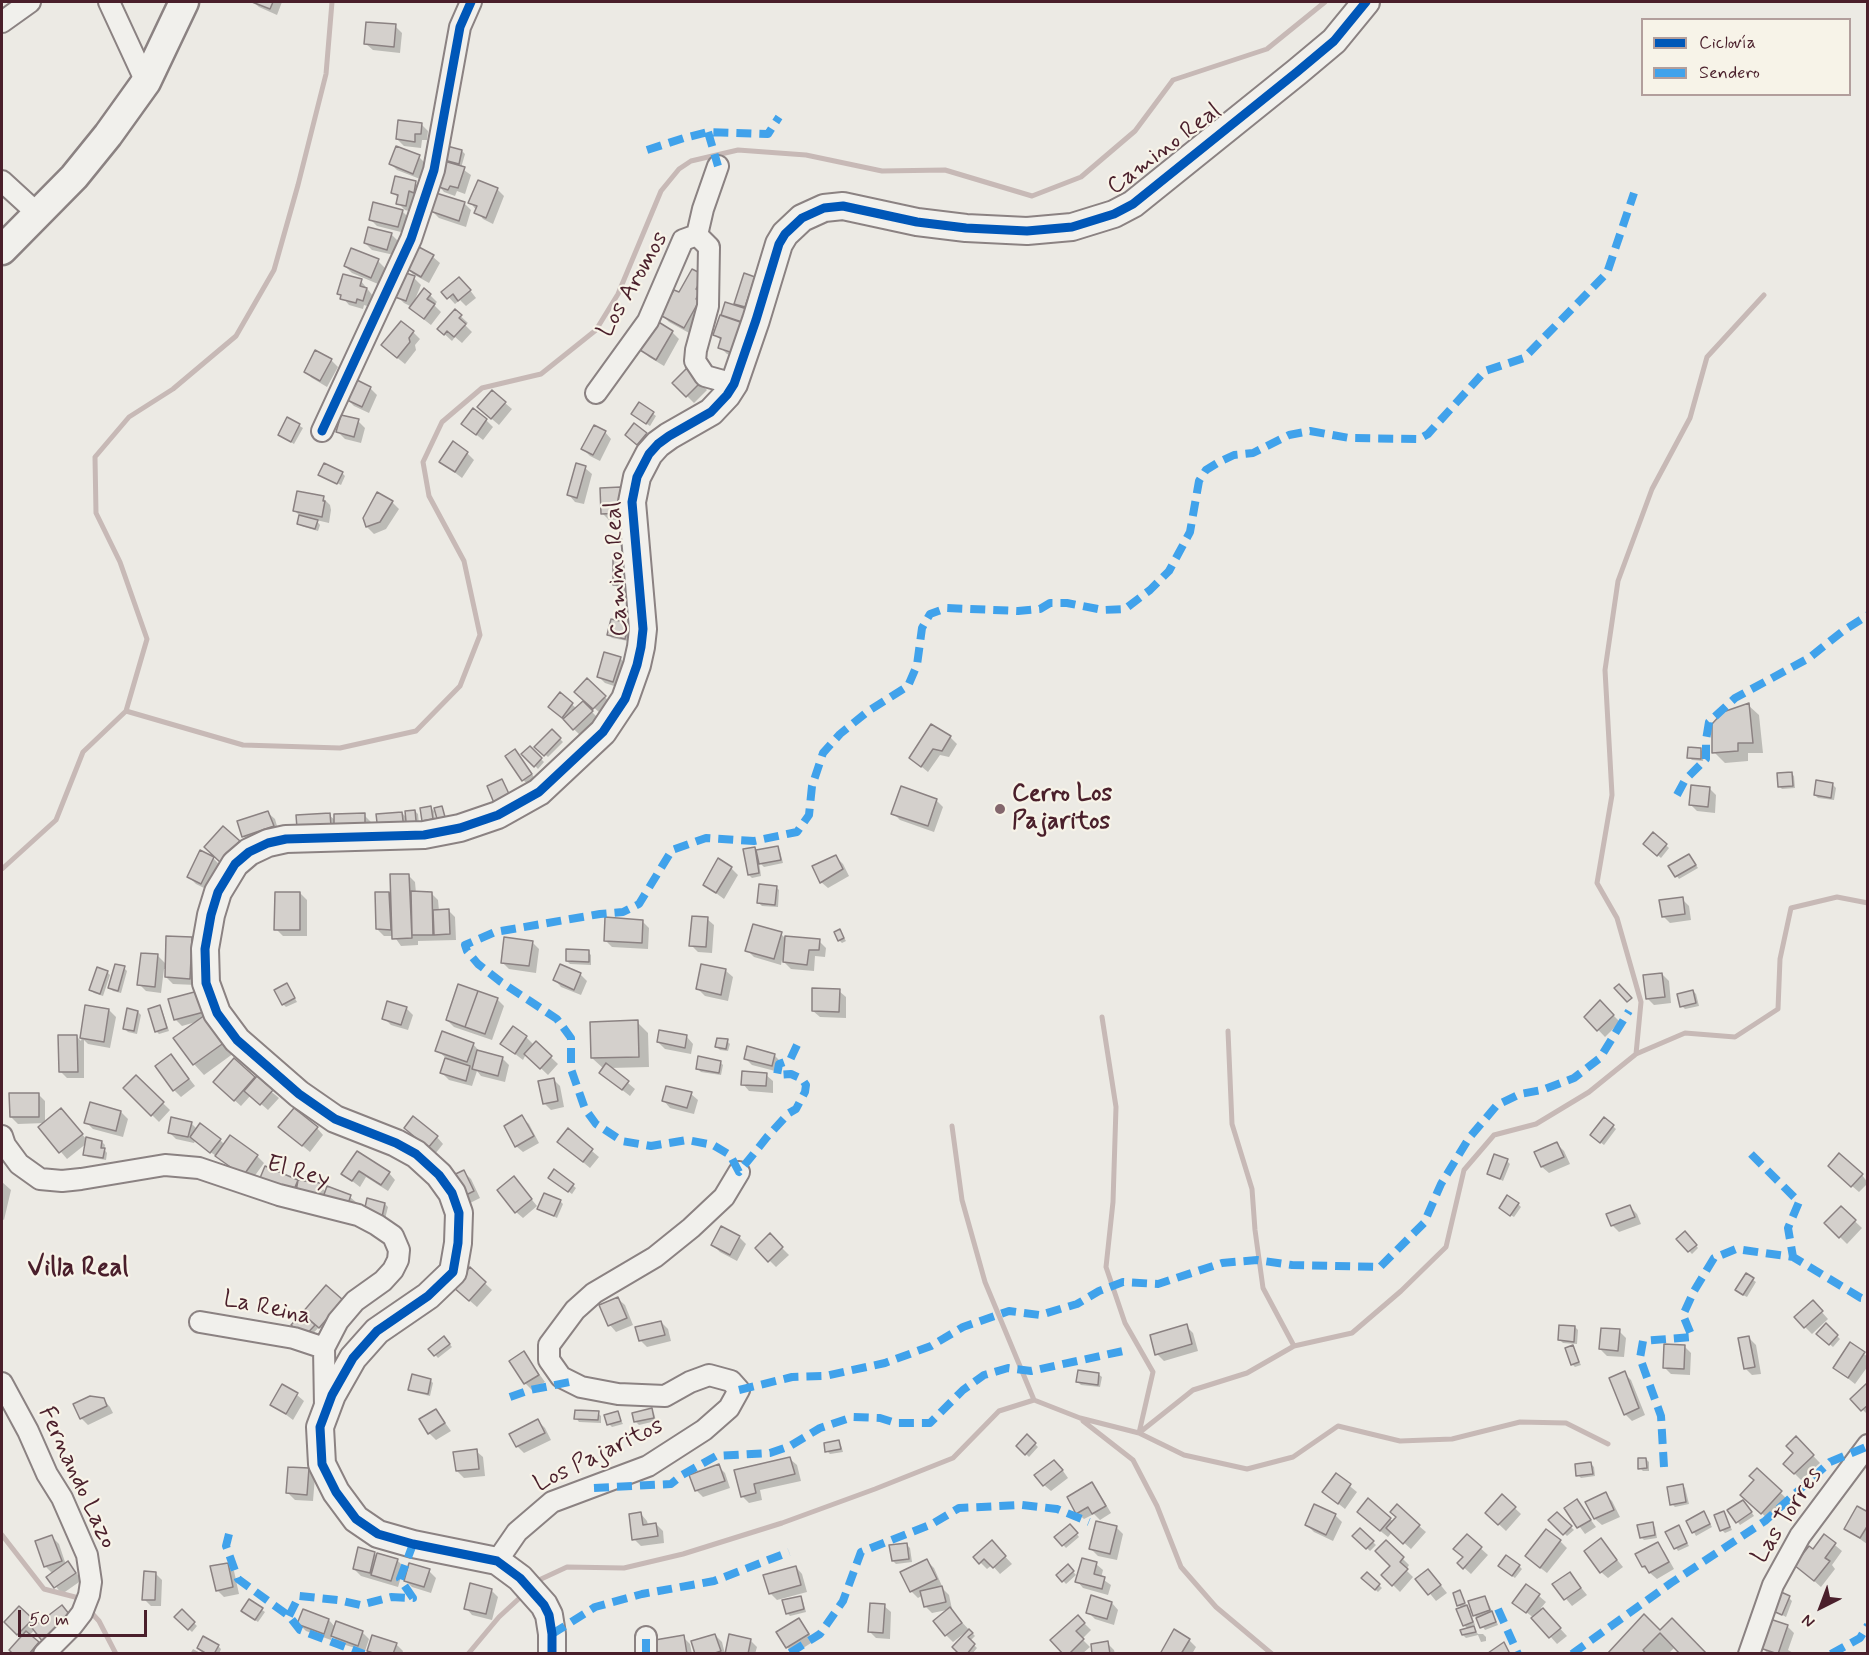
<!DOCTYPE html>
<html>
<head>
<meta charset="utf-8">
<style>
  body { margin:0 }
  #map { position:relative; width:1869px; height:1655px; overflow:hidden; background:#eceae4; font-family:Mynerve,sans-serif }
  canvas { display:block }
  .frame { position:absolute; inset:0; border:3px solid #4a1f2b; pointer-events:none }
  .legend { position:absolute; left:1641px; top:18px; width:210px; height:78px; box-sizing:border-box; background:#f7f3e8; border:2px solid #b29e9c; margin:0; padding:8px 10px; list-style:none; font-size:18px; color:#4a1f2b }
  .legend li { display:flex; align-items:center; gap:12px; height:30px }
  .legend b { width:30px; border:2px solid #b29e9c }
  .north { position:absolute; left:1791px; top:1577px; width:60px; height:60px; -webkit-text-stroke:4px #f7f3e8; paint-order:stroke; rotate:222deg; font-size:16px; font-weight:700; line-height:24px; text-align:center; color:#4a1f2b }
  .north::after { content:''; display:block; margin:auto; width:21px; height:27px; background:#4a1f2b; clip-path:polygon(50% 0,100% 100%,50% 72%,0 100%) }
  .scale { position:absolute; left:18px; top:1610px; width:129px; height:27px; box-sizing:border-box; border:3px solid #4a1f2b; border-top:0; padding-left:8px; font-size:18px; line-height:21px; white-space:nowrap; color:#4a1f2b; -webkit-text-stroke:4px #f7f3e8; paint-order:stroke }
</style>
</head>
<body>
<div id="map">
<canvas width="1869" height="1655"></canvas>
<div class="frame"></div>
<ul class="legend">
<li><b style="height:8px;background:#0057b8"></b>Ciclovía</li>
<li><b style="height:8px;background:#40a2eb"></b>Sendero</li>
</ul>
<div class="north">N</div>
<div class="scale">50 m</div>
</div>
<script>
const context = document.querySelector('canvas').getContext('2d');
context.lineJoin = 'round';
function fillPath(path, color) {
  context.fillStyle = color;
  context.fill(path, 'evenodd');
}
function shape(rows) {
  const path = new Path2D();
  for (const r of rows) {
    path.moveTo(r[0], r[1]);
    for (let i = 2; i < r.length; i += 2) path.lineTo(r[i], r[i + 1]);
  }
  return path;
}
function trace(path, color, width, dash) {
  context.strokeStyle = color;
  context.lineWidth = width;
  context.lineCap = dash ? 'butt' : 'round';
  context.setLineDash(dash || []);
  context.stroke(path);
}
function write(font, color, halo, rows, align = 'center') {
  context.font = font + ' Mynerve,sans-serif';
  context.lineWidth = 4.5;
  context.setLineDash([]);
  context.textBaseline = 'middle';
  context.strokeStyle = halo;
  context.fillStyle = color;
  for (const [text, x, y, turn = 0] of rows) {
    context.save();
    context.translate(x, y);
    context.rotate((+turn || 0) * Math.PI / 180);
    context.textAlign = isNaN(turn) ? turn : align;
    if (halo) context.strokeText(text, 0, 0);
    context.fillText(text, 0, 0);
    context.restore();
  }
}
fillPath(shape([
  [253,2,282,2,277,15,259,7],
  [395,26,402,33,400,53,373,50,366,44],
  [421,124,428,131,427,140,422,140,421,148,404,146,397,139],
  [462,151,465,154,461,168,471,175,465,194,457,191,455,196,444,192,438,185,450,164,445,160],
  [419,157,426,164,420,179,397,170,391,164],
  [415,183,422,189,413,212,405,210,398,203,399,198,393,193],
  [497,189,504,196,493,224,483,219,470,202],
  [464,203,471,210,466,227,439,218,432,211],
  [402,211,409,218,405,233,377,226,370,219],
  [391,234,398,241,394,255,372,250,365,243],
  [433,257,440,263,429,283,413,274,406,267],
  [378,261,385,268,378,284,352,273,345,266],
  [703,276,703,296,691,334,669,322,662,315,680,294],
  [414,278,421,285,414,302,430,295,437,302,434,305,441,312,431,325,418,315,411,308,412,307,404,303,397,296,400,291,395,287],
  [754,278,761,285,740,359,727,354,720,347,722,341,715,335,727,319,722,315,741,308,736,303],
  [361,281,373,296,370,307,364,305,363,309,349,305,339,293],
  [466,285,476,298,466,306,460,300,455,304,444,292],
  [455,311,468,323,465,325,472,332,462,343,455,337,452,341,439,329],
  [657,324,672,332,679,339,664,366,649,357,642,350],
  [413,332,420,339,415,345,416,350,405,364,390,352],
  [331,360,338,367,327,387,312,378,305,372],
  [687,370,707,390,694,403,674,383],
  [370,388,377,395,369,413,354,406,347,399],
  [505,403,512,409,499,425,486,414],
  [640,404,656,416,650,426,636,417],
  [288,419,303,428,294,444,280,435],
  [486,420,493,427,483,440,463,424],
  [358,421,365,428,361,443,345,439,338,432],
  [605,432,611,439,600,461,590,456,583,449],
  [646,434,648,437,641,447,630,438],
  [467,453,474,460,462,478,441,462],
  [585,468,592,474,584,504,575,502,569,495],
  [342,473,345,476,341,485,320,475],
  [620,489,627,496,627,519,609,520,602,513],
  [323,498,330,505,331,510,329,523,316,520,320,525,318,531,301,526,298,523,300,516,294,510],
  [392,502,399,509,386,529,374,534,367,527,365,519],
  [614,562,634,591,621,591,614,584],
  [628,624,631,627,628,641,612,638,609,635],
  [620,658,627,665,620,688,605,683,598,676],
  [587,680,611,703,601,714,577,692],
  [560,694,576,708,583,703,599,719,581,736,553,709],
  [1748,705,1759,715,1763,753,1748,753,1748,761,1725,763,1714,752],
  [931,726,950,737,957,744,949,757,940,755,928,772,911,758],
  [552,731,563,742,548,757,537,747],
  [530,748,544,762,538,769,524,754],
  [1701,750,1704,753,1703,761,1692,760,1689,757],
  [515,751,537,781,530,786,523,780],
  [1791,773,1794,776,1795,788,1782,789,1779,786],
  [1833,785,1836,788,1834,800,1818,798,1815,795],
  [1709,788,1716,795,1715,813,1697,811,1691,805],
  [936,800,943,807,934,832,900,820,893,813],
  [431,808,434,811,435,822,427,823,424,820],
  [415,811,418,814,420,834,386,837,402,813,408,819],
  [268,813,275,819,279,833,250,843,243,836],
  [329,815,336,821,364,815,371,822,372,833,305,834],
  [1653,834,1669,848,1661,858,1645,844],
  [777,848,780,851,783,863,764,867,759,862,761,876,752,878,749,875,754,849,757,851],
  [836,857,843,864,849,876,828,888,821,882],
  [213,858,220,865,208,890,196,884,189,877],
  [1691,858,1698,868,1679,879,1670,866],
  [731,868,738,875,724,899,705,885],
  [408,875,415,882,416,893,431,893,438,900,439,911,448,910,455,917,456,940,418,941,418,945,401,946,394,936,384,936,377,929,376,893,392,894],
  [776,887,779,890,778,907,762,906,759,903],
  [300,893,307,900,307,936,283,936,276,929],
  [1682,899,1689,906,1691,920,1670,923,1663,916],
  [707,919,714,925,712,953,698,952,691,945],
  [642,921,649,928,648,949,612,947,605,940],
  [840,931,846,941,842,943,839,940],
  [781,934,785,938,819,941,826,948,825,957,815,956,814,971,791,969,782,960,781,965,754,957,747,950],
  [191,939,198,946,196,985,173,984,166,977,166,969,164,969,161,993,146,991,139,984,158,956,167,965],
  [532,942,539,949,536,973,509,969,502,962],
  [588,952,591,955,591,965,570,964,567,961],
  [124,968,127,971,121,993,113,991,110,988],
  [726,971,733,977,728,1001,705,996,698,989],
  [107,972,110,975,103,996,94,993,91,990],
  [580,974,587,981,581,995,561,987,555,980],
  [1662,974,1669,981,1671,1003,1654,1005,1647,998],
  [289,988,297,1002,286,1007,283,1004],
  [839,991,846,997,846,1018,820,1017,813,1011],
  [1693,991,1696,994,1699,1006,1685,1009,1682,1006],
  [197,993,234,1053,204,1075,194,1064,196,1022,182,1026,175,1019],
  [497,999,504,1006,492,1040,454,1027,447,1020],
  [1600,1002,1620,1022,1605,1037,1586,1017],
  [87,1006,109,1010,116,1017,110,1048,88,1044,84,1040,84,1078,67,1078,60,1071,77,1037,81,1041],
  [159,1007,162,1010,169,1031,159,1034,156,1031],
  [406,1008,413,1015,408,1030,391,1025,384,1018],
  [138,1012,141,1015,137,1034,128,1032,125,1029],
  [637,1022,648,1033,649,1067,610,1068,635,1089,630,1096,608,1079,604,1069,592,1058],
  [526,1037,534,1045,536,1043,558,1064,548,1075,526,1054,523,1060,502,1044],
  [687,1037,693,1044,691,1054,665,1049,658,1042],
  [727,1041,730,1044,728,1051,720,1050,717,1047],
  [473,1044,480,1052,502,1058,509,1065,505,1082,481,1076,477,1071,472,1086,449,1080,442,1073,446,1058,437,1050],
  [774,1055,781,1062,779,1072,752,1065,745,1058],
  [234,1061,279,1098,268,1110,251,1095,241,1106,222,1089],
  [720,1062,723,1065,721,1075,701,1072,698,1069],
  [177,1063,195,1086,181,1097,174,1090],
  [766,1075,773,1081,773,1093,749,1091,743,1084],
  [136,1077,170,1110,159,1122,125,1088],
  [553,1079,560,1086,564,1107,551,1110,544,1103],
  [38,1094,45,1101,45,1123,68,1117,86,1139,102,1142,105,1145,104,1149,107,1153,106,1160,88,1157,85,1154,87,1143,67,1159,40,1127,45,1123,18,1124,11,1117],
  [691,1094,698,1100,694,1114,670,1108,664,1101],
  [121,1112,128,1119,123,1137,93,1129,86,1122],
  [522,1117,529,1124,539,1143,523,1152,516,1146],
  [1605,1119,1616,1129,1604,1145,1595,1138],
  [191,1123,197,1129,220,1140,225,1145,257,1156,264,1163,251,1181,195,1141,194,1143,176,1139,169,1132],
  [317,1128,323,1135,310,1152,287,1133],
  [568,1131,599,1157,590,1168,566,1148],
  [413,1135,437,1137,443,1144,435,1154],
  [1557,1144,1564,1151,1570,1164,1549,1173,1542,1167,1536,1153],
  [358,1153,389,1173,395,1180,388,1191,366,1177,360,1187,343,1174],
  [1507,1161,1510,1164,1503,1181,1489,1173],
  [555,1171,576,1188,572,1194,553,1180],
  [464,1172,471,1179,480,1198,466,1205],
  [1837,1173,1862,1175,1868,1183,1859,1192],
  [2,1182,11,1190,4,1220,2,1219],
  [297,1182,319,1185,326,1192,350,1197,357,1203,352,1218,269,1184],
  [520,1185,537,1206,523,1218,516,1212],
  [560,1201,563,1204,557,1218,539,1208],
  [385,1204,388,1207,385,1219,368,1215],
  [1518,1204,1521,1207,1514,1217,1504,1211],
  [1630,1207,1637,1214,1641,1224,1619,1232,1612,1225],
  [1841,1208,1862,1228,1847,1244,1826,1223],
  [770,1236,789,1255,776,1267,757,1248],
  [1688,1236,1698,1248,1692,1254,1678,1239],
  [739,1237,746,1244,737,1261,720,1252,713,1245],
  [470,1269,492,1290,477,1307,462,1294],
  [1746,1275,1756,1282,1747,1297,1739,1293],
  [327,1287,342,1301,326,1333,319,1327,308,1339,293,1325],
  [618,1299,625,1305,633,1325,616,1332,610,1325],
  [1813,1302,1828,1319,1812,1334,1805,1327],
  [661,1322,668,1329,671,1341,647,1347,641,1341],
  [1826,1325,1840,1339,1833,1347,1818,1334],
  [1186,1326,1193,1333,1198,1351,1164,1361,1157,1354],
  [1575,1327,1578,1330,1577,1344,1563,1343,1560,1340],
  [1619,1331,1626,1338,1624,1357,1607,1356,1600,1349],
  [1749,1338,1756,1345,1761,1374,1752,1375,1745,1368],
  [447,1341,452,1347,438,1358,430,1349],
  [1850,1344,1868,1357,1868,1366,1855,1384,1835,1368],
  [1684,1346,1691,1353,1690,1375,1671,1374,1664,1367],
  [1572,1347,1581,1365,1575,1367,1572,1364],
  [524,1353,545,1382,532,1390,525,1383],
  [1624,1373,1631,1380,1645,1415,1632,1421,1625,1414],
  [1098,1374,1102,1377,1100,1387,1081,1385,1078,1382],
  [430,1380,433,1383,430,1396,413,1392,410,1389],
  [1867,1385,1868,1385,1868,1415,1852,1399],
  [297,1395,304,1401,293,1420,272,1404],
  [103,1399,110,1407,113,1413,88,1425,81,1418],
  [436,1410,451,1431,436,1440,429,1433],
  [651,1410,654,1413,656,1421,639,1425,636,1422],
  [598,1413,601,1416,601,1423,579,1422,576,1418],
  [617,1413,623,1424,612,1427,609,1424],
  [538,1421,545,1428,551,1440,524,1453,517,1446],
  [1027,1436,1038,1447,1029,1457,1018,1446],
  [1796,1438,1820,1463,1801,1480,1785,1464,1796,1453],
  [838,1442,841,1445,843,1452,830,1454,827,1451],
  [476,1451,483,1457,485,1476,464,1478,457,1471],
  [790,1459,797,1465,801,1481,760,1490,762,1500,749,1503,742,1496,736,1471],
  [1646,1459,1649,1462,1649,1471,1643,1471,1640,1468],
  [1591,1464,1594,1467,1595,1476,1581,1478,1578,1475],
  [718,1466,725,1473,730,1488,703,1497,696,1490],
  [1061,1468,1068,1478,1051,1491,1044,1485],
  [308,1470,315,1477,313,1501,295,1500,288,1493],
  [1757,1470,1787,1499,1768,1519,1742,1495,1756,1480],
  [1336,1475,1357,1492,1345,1509,1324,1492],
  [1092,1484,1098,1491,1111,1513,1100,1520,1094,1514,1084,1519,1077,1513],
  [1682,1485,1685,1488,1689,1504,1675,1507,1672,1504],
  [1605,1494,1612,1501,1620,1517,1602,1525,1595,1519],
  [1502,1496,1521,1514,1506,1531,1487,1513],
  [1577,1501,1596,1527,1585,1534,1566,1508],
  [1746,1504,1754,1516,1740,1525,1730,1511],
  [1724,1513,1732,1530,1725,1533,1722,1530],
  [641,1514,647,1521,648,1525,656,1524,663,1531,664,1543,641,1546,634,1539],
  [1557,1514,1574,1530,1567,1536,1551,1520],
  [1868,1514,1868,1543,1867,1544,1846,1529],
  [1335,1515,1342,1522,1333,1541,1314,1532,1307,1525],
  [1706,1516,1712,1527,1696,1536,1688,1521],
  [1365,1519,1390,1519,1394,1522,1419,1526,1426,1532,1411,1549,1392,1532,1388,1537],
  [1652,1524,1655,1527,1657,1538,1644,1540,1641,1537],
  [1116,1527,1123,1534,1117,1560,1098,1556,1091,1549],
  [1678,1527,1689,1546,1678,1551,1667,1532],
  [1073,1529,1079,1537,1066,1548,1056,1537],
  [1360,1530,1376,1545,1370,1551,1354,1536],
  [1467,1536,1488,1555,1471,1574,1459,1563,1464,1558],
  [1824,1536,1842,1551,1832,1565,1835,1569,1821,1587,1796,1565,1813,1551],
  [52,1537,59,1544,66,1565,68,1563,82,1580,62,1594,48,1577,53,1574,45,1566],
  [1601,1540,1623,1567,1608,1578,1601,1572],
  [1560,1541,1567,1548,1547,1573,1534,1563],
  [1386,1542,1409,1565,1406,1570,1413,1577,1400,1592,1383,1575,1392,1566],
  [1657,1544,1664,1551,1674,1569,1657,1579,1643,1567,1637,1555],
  [907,1545,910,1548,912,1562,896,1564,893,1561],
  [998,1549,1012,1564,1000,1574,992,1565,987,1569,975,1557],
  [374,1553,377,1556,397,1560,404,1567,398,1587,361,1576,354,1569],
  [927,1561,934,1568,942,1586,941,1587,949,1595,952,1609,932,1613,925,1606,923,1595,918,1598,911,1591],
  [227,1564,234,1571,239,1594,224,1597,217,1590],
  [1096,1564,1103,1570,1101,1578,1111,1585,1108,1595,1083,1588,1077,1581],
  [1068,1566,1076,1575,1066,1584,1058,1575],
  [1519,1566,1522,1569,1515,1578,1503,1569],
  [796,1567,802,1574,807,1592,777,1600,770,1593],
  [429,1571,436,1578,431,1593,412,1587,405,1580],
  [156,1574,162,1580,161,1606,151,1606,144,1599],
  [1367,1574,1382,1588,1378,1592,1363,1578],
  [1570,1574,1587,1595,1572,1606,1554,1584],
  [1435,1578,1447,1593,1436,1601,1418,1579],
  [491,1590,498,1597,492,1620,472,1615,466,1608],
  [1460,1592,1467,1607,1474,1614,1484,1597,1487,1600,1498,1625,1485,1630,1478,1619,1470,1611,1475,1625,1472,1627,1478,1634,1483,1634,1486,1637,1486,1641,1481,1642,1478,1635,1466,1638,1463,1635,1468,1629,1464,1625,1462,1608,1458,1605],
  [1539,1596,1546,1602,1541,1608,1567,1636,1557,1644,1534,1618,1514,1603],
  [800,1598,803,1601,806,1612,790,1616,787,1613],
  [1789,1598,1792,1601,1786,1617,1775,1611],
  [1112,1603,1118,1610,1114,1625,1095,1619,1088,1612],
  [884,1606,891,1612,890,1639,876,1638,869,1631],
  [19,1608,38,1626,29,1636,45,1650,42,1654,15,1654,22,1638,6,1622],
  [262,1610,265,1612,258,1622,246,1614],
  [182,1611,197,1626,192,1632,176,1617],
  [304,1611,329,1620,335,1627,362,1632,369,1639,365,1651,339,1643,332,1636,331,1640,306,1631,299,1624],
  [956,1616,975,1636,970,1641,977,1648,972,1654,961,1654,966,1632,953,1642,946,1635],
  [1644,1616,1675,1647,1668,1654,1609,1654],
  [1078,1617,1091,1630,1082,1639,1090,1647,1082,1654,1065,1654],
  [799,1620,805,1627,814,1641,794,1654,787,1647],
  [1787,1626,1794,1633,1788,1650,1795,1654,1768,1654,1762,1647],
  [715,1635,722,1642,725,1654,696,1654],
  [683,1637,690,1644,692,1654,653,1654],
  [750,1640,757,1647,755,1654,726,1654],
  [1189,1640,1196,1647,1192,1654,1161,1654],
  [1107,1643,1114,1650,1115,1654,1094,1654],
  [396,1644,403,1651,402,1654,372,1654,369,1650],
  [218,1646,221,1649,219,1654,205,1654,199,1648],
  [193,1649,202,1654,190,1654]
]), '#0003');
trace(shape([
  [126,711,147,639,120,562,96,513,95,457,129,417,173,389,236,336,274,270,298,185,326,74,332,2],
  [2,869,56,820,83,752,126,711,243,745,340,748,416,731,460,686,480,635,464,561,429,496,423,462,442,422,482,388,541,374,596,330,618,294,661,191,679,169,691,161,738,150,806,155,882,171,945,170,1032,196,1081,177,1135,131,1173,80,1267,49,1325,2],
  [1102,1017,1116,1107,1113,1202,1106,1267,1125,1323,1153,1372,1139,1433,1184,1455,1247,1469,1293,1457,1338,1426,1400,1441,1452,1439,1520,1422,1566,1423,1608,1444],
  [1228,1031,1232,1124,1252,1189,1255,1230,1263,1288,1294,1346],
  [1636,1054,1641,1002,1617,918,1597,883,1612,795,1605,670,1618,581,1652,489,1690,418,1707,357,1764,295],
  [952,1126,962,1200,985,1282,1034,1400],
  [1083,1421,1133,1460,1157,1506,1181,1567,1216,1607,1272,1654],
  [2,1535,44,1589,75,1597,81,1603],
  [534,1585,539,1580,567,1567,624,1568,683,1554,782,1523,875,1489,953,1458,999,1411,1034,1400,1080,1418,1139,1433,1193,1390,1247,1373,1294,1346,1352,1333,1401,1291,1446,1247,1464,1170,1494,1135,1536,1124,1589,1092,1636,1054,1685,1033,1735,1037,1778,1009,1780,959,1791,908,1837,897,1868,903],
  [88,1609,99,1621,116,1654],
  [468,1654,499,1617,525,1593]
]), '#c7b9b6', 5);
const building = shape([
  [252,2,273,2,270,9,252,2],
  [366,22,396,24,394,47,364,44,366,22],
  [398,120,422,123,421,134,415,134,415,142,396,139,398,120],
  [396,146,420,155,413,174,389,164,396,146],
  [447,146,462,150,459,164,444,160,447,146],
  [444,161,465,167,458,188,450,186,448,190,436,186,444,161],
  [395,176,416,181,414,193,409,191,406,206,396,204,398,195,391,193,395,176],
  [478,180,498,188,486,218,474,213,477,206,468,203,478,180],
  [436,193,465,202,459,221,430,211,436,193],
  [373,202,403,210,398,227,369,220,373,202],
  [368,227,392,233,387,250,364,243,368,227],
  [417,246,434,255,421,277,404,267,417,246],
  [351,248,379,259,371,278,344,266,351,248],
  [692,269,704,275,696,289,700,291,696,299,699,301,684,328,660,315,674,290,679,292,692,269],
  [400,271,415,276,406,301,395,297,399,289,394,287,400,271],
  [744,273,755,277,745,307,734,304,744,273],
  [343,274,362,279,360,286,367,288,363,301,357,299,356,303,340,299,341,295,337,294,343,274],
  [459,277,471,290,458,301,453,294,447,299,441,292,459,277],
  [424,288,431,294,427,299,435,304,424,319,409,308,424,288],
  [725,302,747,309,742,322,721,315,725,302],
  [455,309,462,315,459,318,466,324,454,337,447,331,444,335,437,329,455,309],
  [720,315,743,323,733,353,718,348,721,338,713,335,720,315],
  [401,321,414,331,409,338,410,342,397,358,381,345,401,321],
  [657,321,673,331,656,360,640,350,657,321],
  [315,350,332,359,320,381,304,372,315,350],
  [687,368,701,382,686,397,672,383,687,368],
  [355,379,371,387,362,407,345,399,355,379],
  [492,390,506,402,491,419,477,407,492,390],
  [639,402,654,412,646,424,631,414,639,402],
  [473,408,487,419,476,435,461,424,473,408],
  [341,415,359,419,354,437,336,432,341,415],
  [287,417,300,424,291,442,278,435,287,417],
  [634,423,647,433,637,445,625,435,634,423],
  [594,425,606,431,593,455,581,449,594,425],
  [453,441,468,452,455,472,439,462,453,441],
  [324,463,343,472,337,484,318,475,324,463],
  [576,463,586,466,577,498,567,495,576,463],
  [621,487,621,513,601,514,600,488,621,487],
  [297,491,324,496,323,501,325,501,322,517,293,511,297,491],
  [377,492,393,501,380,522,366,527,363,518,377,492],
  [299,515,318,520,315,529,297,524,299,515],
  [613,560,627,561,628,585,613,585,613,560],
  [611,619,629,623,625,639,607,635,611,619],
  [604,652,621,657,613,682,597,677,604,652],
  [587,678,606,696,593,709,574,692,587,678],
  [560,692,573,703,562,718,548,707,560,692],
  [583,701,593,711,573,730,563,719,583,701],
  [1749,703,1753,743,1738,743,1738,751,1712,753,1712,724,1723,712,1749,703],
  [931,724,951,736,942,751,933,749,921,767,909,758,931,724],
  [552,729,561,738,544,756,534,747,552,729],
  [530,746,542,758,534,767,521,754,530,746],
  [1688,747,1701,748,1701,759,1687,758,1688,747],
  [515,749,532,774,522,781,505,756,515,749],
  [1792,772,1793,786,1778,787,1777,773,1792,772],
  [502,779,510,796,494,803,487,786,502,779],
  [1816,780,1833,783,1831,798,1814,795,1816,780],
  [1691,785,1710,787,1708,807,1689,805,1691,785],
  [901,786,937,799,928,826,891,814,901,786],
  [431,806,433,819,422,821,420,808,431,806],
  [442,806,445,817,437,819,434,808,442,806],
  [415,810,417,831,407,832,405,811,415,810],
  [268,811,274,826,242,837,237,821,268,811],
  [402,812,404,829,378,831,376,814,402,812],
  [330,813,331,826,297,828,296,815,330,813],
  [365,813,365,826,334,827,334,814,365,813],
  [223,826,240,841,221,863,204,847,223,826],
  [1653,832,1667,844,1657,856,1643,844,1653,832],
  [778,846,781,860,759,864,756,850,778,846],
  [755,847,759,873,748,875,743,849,755,847],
  [200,850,214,857,201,884,187,877,200,850],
  [1689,854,1696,865,1675,877,1668,866,1689,854],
  [836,855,843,869,820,883,812,866,836,855],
  [718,858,732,867,716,893,703,885,718,858],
  [390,874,409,874,412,938,392,939,390,874],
  [759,884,777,886,775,905,757,903,759,884],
  [411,891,432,892,433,935,412,935,411,891],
  [275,892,300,892,300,930,274,930,275,892],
  [375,892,389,892,391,930,376,929,375,892],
  [1683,897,1685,914,1662,917,1659,900,1683,897],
  [449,909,450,934,434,935,433,910,449,909],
  [692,916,708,917,706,947,689,946,692,916],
  [605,917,643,920,642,943,604,941,605,917],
  [753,924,782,932,774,959,745,951,753,924],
  [840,929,844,938,838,941,834,932,840,929],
  [166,936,192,937,190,979,165,977,166,936],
  [785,936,820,939,819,950,809,950,807,965,783,962,785,936],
  [504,937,533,941,529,966,501,963,504,937],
  [566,949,589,950,589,962,566,961,566,949],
  [141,953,158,954,155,987,137,985,141,953],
  [115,964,125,966,118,991,108,988,115,964],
  [560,964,581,973,574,990,553,980,560,964],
  [701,964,726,969,721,995,696,989,701,964],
  [97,967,108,971,100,994,89,990,97,967],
  [1662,973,1665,997,1646,999,1643,975,1662,973],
  [287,983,295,998,282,1005,274,990,287,983],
  [458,984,478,991,465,1027,446,1020,458,984],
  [1619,984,1632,998,1627,1002,1614,988,1619,984],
  [812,988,840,989,839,1012,812,1011,812,988],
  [1693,990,1696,1003,1680,1007,1677,994,1693,990],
  [198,991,204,1012,174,1020,168,999,198,991],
  [478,991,498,998,485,1034,465,1027,478,991],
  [1600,1000,1614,1015,1597,1031,1584,1017,1600,1000],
  [387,1001,407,1007,401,1025,382,1019,387,1001],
  [85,1005,109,1009,104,1042,80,1038,85,1005],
  [160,1005,167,1028,155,1032,148,1009,160,1005],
  [127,1008,138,1011,134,1031,123,1029,127,1008],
  [205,1015,225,1042,193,1065,173,1038,205,1015],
  [638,1020,639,1057,591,1058,590,1022,638,1020],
  [513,1026,527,1036,515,1054,500,1044,513,1026],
  [659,1030,687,1035,685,1048,657,1042,659,1030],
  [442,1031,474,1043,467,1062,435,1051,442,1031],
  [58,1035,77,1035,78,1072,59,1072,58,1035],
  [717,1038,728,1039,726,1049,715,1047,717,1038],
  [536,1041,552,1056,540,1069,524,1054,536,1041],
  [747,1046,775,1054,772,1066,744,1059,747,1046],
  [477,1050,503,1057,498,1076,472,1069,477,1050],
  [171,1054,189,1079,173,1091,155,1066,171,1054],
  [698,1056,721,1061,719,1073,696,1069,698,1056],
  [234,1058,255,1077,234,1101,213,1082,234,1058],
  [445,1058,470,1066,466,1081,440,1073,445,1058],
  [606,1063,629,1081,622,1090,599,1073,606,1063],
  [742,1071,767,1073,766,1086,741,1085,742,1071],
  [136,1075,164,1102,151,1116,123,1088,136,1075],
  [257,1076,273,1090,260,1105,244,1091,257,1076],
  [554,1078,558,1101,543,1104,538,1081,554,1078],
  [666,1086,692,1092,687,1108,662,1101,666,1086],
  [9,1093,39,1093,39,1117,10,1117,9,1093],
  [90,1102,121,1111,116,1131,84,1123,90,1102],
  [61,1108,83,1134,59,1153,38,1127,61,1108],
  [294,1108,318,1127,302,1146,278,1127,294,1108],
  [522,1115,534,1136,515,1147,504,1126,522,1115],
  [413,1116,438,1136,428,1148,404,1128,413,1116],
  [171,1117,192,1122,188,1137,168,1133,171,1117],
  [1604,1117,1614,1125,1600,1143,1590,1135,1604,1117],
  [200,1123,221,1139,210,1153,190,1137,200,1123],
  [568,1128,593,1149,583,1162,557,1142,568,1128],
  [230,1135,258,1155,243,1176,215,1156,230,1135],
  [86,1137,102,1141,101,1148,105,1148,103,1158,83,1155,86,1137],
  [1557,1142,1564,1157,1541,1167,1534,1152,1557,1142],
  [357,1151,390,1172,381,1185,359,1171,352,1181,341,1174,357,1151],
  [1839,1153,1863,1174,1851,1187,1828,1166,1839,1153],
  [1494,1154,1508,1159,1500,1179,1487,1174,1494,1154],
  [265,1166,298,1180,293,1192,260,1178,265,1166],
  [554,1169,574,1184,568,1192,548,1178,554,1169],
  [464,1170,474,1191,458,1199,447,1178,464,1170],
  [514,1176,532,1199,515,1213,497,1190,514,1176],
  [298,1180,320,1183,318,1201,295,1197,298,1180],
  [327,1186,351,1195,345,1212,321,1203,327,1186],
  [544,1193,561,1200,554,1216,537,1209,544,1193],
  [1507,1195,1519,1203,1510,1216,1499,1208,1507,1195],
  [367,1198,385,1203,382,1217,364,1212,367,1198],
  [1630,1205,1635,1217,1611,1226,1606,1214,1630,1205],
  [1841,1206,1856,1220,1839,1238,1824,1223,1841,1206],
  [721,1226,740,1236,730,1255,711,1245,721,1226],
  [1685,1231,1697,1245,1688,1252,1676,1239,1685,1231],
  [770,1233,783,1247,768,1262,755,1248,770,1233],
  [470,1267,486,1282,469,1301,453,1287,470,1267],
  [1746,1273,1754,1278,1743,1295,1735,1290,1746,1273],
  [326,1285,343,1300,319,1328,302,1313,326,1285],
  [618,1297,627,1318,608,1326,599,1305,618,1297],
  [1813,1300,1823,1311,1804,1328,1794,1317,1813,1300],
  [302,1313,315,1325,304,1337,291,1325,302,1313],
  [661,1321,665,1335,639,1341,635,1327,661,1321],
  [1826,1323,1838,1335,1829,1345,1816,1334,1826,1323],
  [1187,1324,1192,1344,1155,1355,1150,1335,1187,1324],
  [1559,1325,1575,1326,1574,1342,1558,1340,1559,1325],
  [1601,1328,1620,1329,1618,1351,1599,1349,1601,1328],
  [444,1336,450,1344,434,1356,428,1349,444,1336],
  [1749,1336,1755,1367,1744,1369,1738,1338,1749,1336],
  [1850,1342,1865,1352,1848,1378,1833,1368,1850,1342],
  [1664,1344,1685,1345,1684,1369,1663,1368,1664,1344],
  [1573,1345,1579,1362,1571,1365,1565,1348,1573,1345],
  [524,1351,539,1375,524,1384,509,1361,524,1351],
  [1078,1370,1099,1373,1098,1385,1076,1382,1078,1370],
  [1625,1371,1639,1408,1624,1415,1609,1378,1625,1371],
  [412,1374,431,1379,428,1394,408,1390,412,1374],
  [1867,1383,1868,1405,1861,1411,1850,1399,1867,1383],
  [282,1384,298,1393,286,1414,270,1405,282,1384],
  [90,1396,104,1398,107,1406,80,1419,73,1404,90,1396],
  [652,1408,654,1418,634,1422,632,1413,652,1408],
  [436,1409,445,1423,428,1434,419,1419,436,1409],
  [575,1410,599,1411,598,1420,574,1419,575,1410],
  [618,1411,621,1421,607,1425,604,1415,618,1411],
  [538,1419,545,1433,516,1447,509,1434,538,1419],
  [1027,1434,1036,1443,1025,1455,1016,1446,1027,1434],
  [1796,1436,1814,1455,1794,1474,1783,1464,1793,1453,1786,1446,1796,1436],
  [839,1440,841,1449,825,1452,824,1443,839,1440],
  [477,1449,479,1469,456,1471,453,1452,477,1449],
  [790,1457,795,1474,754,1484,756,1493,741,1497,734,1470,790,1457],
  [1638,1458,1646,1458,1647,1468,1638,1469,1638,1458],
  [1054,1460,1063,1470,1043,1486,1034,1475,1054,1460],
  [1591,1462,1593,1474,1576,1476,1575,1464,1591,1462],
  [719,1464,725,1481,695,1491,689,1475,719,1464],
  [288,1467,309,1468,307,1495,286,1493,288,1467],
  [1757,1468,1782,1491,1761,1514,1740,1495,1754,1480,1749,1476,1757,1468],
  [1336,1473,1351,1484,1338,1504,1322,1492,1336,1473],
  [1092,1482,1106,1506,1092,1514,1088,1507,1076,1514,1067,1497,1092,1482],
  [1683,1484,1686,1502,1670,1505,1667,1487,1683,1484],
  [1606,1492,1614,1510,1594,1519,1585,1502,1606,1492],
  [1502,1494,1516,1507,1498,1525,1485,1513,1502,1494],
  [1368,1498,1391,1518,1380,1531,1357,1512,1368,1498],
  [1577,1499,1591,1520,1577,1528,1564,1508,1577,1499],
  [1743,1500,1752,1512,1736,1523,1727,1510,1743,1500],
  [1314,1504,1336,1514,1326,1535,1305,1525,1314,1504],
  [1397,1504,1420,1525,1403,1544,1386,1528,1396,1517,1390,1512,1397,1504],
  [1857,1506,1868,1512,1868,1525,1860,1538,1844,1529,1857,1506],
  [1704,1511,1710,1524,1692,1533,1686,1521,1704,1511],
  [1724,1511,1730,1527,1720,1531,1714,1515,1724,1511],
  [641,1512,643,1525,656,1523,658,1536,632,1540,629,1514,641,1512],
  [1557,1512,1572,1526,1563,1535,1548,1520,1557,1512],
  [1096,1521,1117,1526,1110,1554,1089,1549,1096,1521],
  [1653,1522,1655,1535,1640,1538,1637,1525,1653,1522],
  [1070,1524,1078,1533,1062,1546,1054,1537,1070,1524],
  [1679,1525,1687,1543,1674,1549,1665,1532,1679,1525],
  [1360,1528,1374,1541,1366,1549,1352,1536,1360,1528],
  [1546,1529,1561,1540,1540,1568,1525,1556,1546,1529],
  [1467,1534,1482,1547,1463,1569,1457,1563,1463,1557,1453,1549,1467,1534],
  [1824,1534,1836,1543,1825,1558,1830,1561,1814,1581,1794,1565,1809,1546,1813,1549,1824,1534],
  [52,1535,62,1561,44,1567,35,1541,52,1535],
  [1601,1538,1617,1560,1600,1573,1584,1551,1601,1538],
  [992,1540,1006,1556,993,1568,984,1559,979,1564,973,1557,992,1540],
  [1386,1540,1404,1557,1400,1562,1408,1569,1392,1586,1381,1575,1390,1566,1375,1551,1386,1540],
  [1658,1542,1669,1562,1649,1573,1645,1566,1642,1567,1635,1554,1658,1542],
  [907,1543,909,1559,892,1561,889,1545,907,1543],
  [358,1547,375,1552,370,1573,353,1569,358,1547],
  [377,1553,398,1559,391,1581,371,1575,377,1553],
  [1506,1555,1520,1565,1512,1576,1498,1566,1506,1555],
  [1082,1558,1097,1562,1094,1574,1105,1577,1102,1589,1075,1582,1082,1558],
  [927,1559,937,1579,910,1592,900,1572,927,1559],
  [68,1561,76,1573,54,1588,46,1577,68,1561],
  [228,1563,233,1587,216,1591,210,1566,228,1563],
  [409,1563,430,1569,424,1587,404,1581,409,1563],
  [1068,1564,1074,1571,1062,1582,1056,1575,1068,1564],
  [796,1566,801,1585,769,1594,763,1575,796,1566],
  [1428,1569,1441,1585,1428,1595,1415,1579,1428,1569],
  [144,1571,156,1572,155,1600,142,1600,144,1571],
  [1367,1572,1380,1584,1375,1590,1361,1578,1367,1572],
  [1570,1572,1581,1588,1564,1600,1552,1584,1570,1572],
  [470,1583,492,1589,486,1614,464,1609,470,1583],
  [1526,1584,1540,1594,1526,1613,1512,1603,1526,1584],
  [942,1586,946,1602,924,1607,920,1591,942,1586],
  [1460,1590,1465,1603,1457,1606,1453,1593,1460,1590],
  [1781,1592,1790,1596,1782,1615,1773,1611,1781,1592],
  [1091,1595,1112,1602,1107,1619,1086,1613,1091,1595],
  [801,1596,804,1609,786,1614,782,1600,801,1596],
  [1485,1596,1490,1610,1473,1616,1468,1601,1485,1596],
  [249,1599,263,1608,255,1620,241,1611,249,1599],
  [870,1603,885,1604,883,1633,868,1632,870,1603],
  [62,1605,73,1619,43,1642,32,1628,62,1605],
  [1467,1605,1473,1622,1463,1626,1456,1609,1467,1605],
  [19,1606,33,1619,17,1635,4,1622,19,1606],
  [950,1607,962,1623,945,1636,933,1621,950,1607],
  [1543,1608,1561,1628,1549,1638,1531,1618,1543,1608],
  [182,1609,195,1622,188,1630,174,1617,182,1609],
  [303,1609,329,1619,324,1634,297,1624,303,1609],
  [1492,1611,1496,1622,1480,1628,1476,1618,1492,1611],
  [1644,1614,1660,1630,1672,1618,1707,1654,1680,1654,1660,1633,1643,1650,1646,1654,1607,1654,1644,1614],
  [1078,1615,1085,1623,1076,1631,1084,1639,1069,1654,1063,1654,1050,1640,1078,1615],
  [799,1618,809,1634,786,1648,776,1632,799,1618],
  [1770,1619,1788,1625,1778,1654,1760,1648,1770,1619],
  [336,1621,363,1631,358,1646,331,1636,336,1621],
  [1474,1626,1476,1632,1462,1635,1460,1630,1474,1626],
  [969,1629,973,1633,968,1637,975,1644,967,1654,959,1654,952,1647,969,1629],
  [1174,1629,1190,1639,1181,1654,1160,1654,1174,1629],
  [26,1631,39,1642,29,1654,13,1654,9,1650,26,1631],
  [715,1634,721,1651,712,1654,695,1654,691,1641,715,1634],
  [729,1634,751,1639,748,1654,725,1654,729,1634],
  [372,1635,397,1643,393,1654,376,1654,367,1651,372,1635],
  [684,1635,687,1654,651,1654,649,1641,684,1635],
  [203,1636,219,1645,214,1654,207,1654,197,1648,203,1636],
  [1108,1641,1110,1654,1092,1654,1091,1644,1108,1641],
  [1504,1642,1510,1654,1488,1654,1488,1653,1504,1642]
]);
fillPath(building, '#d4d0cc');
trace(building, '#8b8282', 1.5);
const minor = shape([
  [109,2,146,82],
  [2,22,30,2],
  [718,166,703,209,697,235,709,247,708,306,696,350,695,361,705,376,734,384],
  [2,181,38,214],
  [596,393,648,321,683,240,697,235],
  [322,431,411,239,434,170,460,27,471,2],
  [2,1136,5,1145,19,1164,40,1179,62,1181,81,1179,165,1165,199,1168,279,1195,358,1215,377,1225,393,1236,399,1250,398,1260,393,1270,383,1281,355,1301,338,1321,324,1348,325,1407],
  [200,1322,294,1338,324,1348],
  [2,1383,28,1431,47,1474,62,1498,87,1555,91,1582,89,1595,82,1613,72,1626,44,1654],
  [497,1561,517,1532,552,1502,648,1466,704,1430,729,1408,739,1390,731,1381,709,1375,690,1382,665,1396,618,1394,581,1387,561,1377,549,1360,549,1345,575,1310,594,1293,655,1257,691,1228,724,1197,739,1172],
  [646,1654,646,1637],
  [1749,1654,1773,1585,1800,1536,1868,1445]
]);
const tertiary = shape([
  [552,1654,552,1634,549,1615,544,1605,520,1578,497,1561,413,1544,378,1534,356,1519,336,1492,322,1464,320,1427,332,1395,353,1358,377,1331,428,1296,453,1272,458,1243,459,1213,452,1193,439,1175,416,1154,396,1143,335,1119,299,1094,237,1040,217,1013,206,983,205,949,211,915,218,892,235,864,249,852,268,843,286,839,424,835,460,828,498,815,539,792,603,732,625,699,637,665,641,647,643,629,632,502,637,477,649,454,658,444,669,436,711,412,727,395,734,384,756,320,779,244,785,234,802,218,824,208,843,206,917,222,966,228,1027,231,1072,227,1114,214,1133,204,1297,72,1334,41,1366,2]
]);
const secondary = shape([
  [2,250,74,177,108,135,146,82,184,2]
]);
trace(minor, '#8b8282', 24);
trace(tertiary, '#8b8282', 30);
trace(secondary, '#8b8282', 33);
trace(minor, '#f1f0ec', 20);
trace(tertiary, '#f1f0ec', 26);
trace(secondary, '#f1f0ec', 28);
trace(shape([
  [708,132,718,166],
  [647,150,684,138,708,132,768,134,779,117],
  [1677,795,1685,780,1706,759,1706,740,1709,722,1735,698,1809,658,1843,631,1868,615],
  [797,1045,790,1060,779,1064,777,1075,791,1074,802,1079,806,1085,805,1092,796,1109,789,1113,767,1137,739,1172,730,1155,713,1145,687,1140,651,1146,622,1141,596,1124,585,1109,571,1069,571,1038,557,1019,501,982,478,964,467,951,465,945,495,932,600,914,623,912,639,904,672,850,706,838,754,841,797,832,809,815,812,786,823,753,840,734,867,712,908,686,917,665,922,628,930,614,947,608,1018,611,1040,609,1050,603,1067,603,1103,610,1125,609,1150,590,1169,571,1190,532,1199,481,1206,470,1219,462,1234,455,1253,453,1289,435,1310,431,1349,438,1419,439,1428,434,1485,371,1524,358,1607,273,1634,193],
  [1751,1154,1799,1202,1788,1228,1793,1257],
  [739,1390,792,1377,825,1376,885,1363,931,1346,963,1327,1009,1311,1040,1315,1077,1304,1099,1291,1123,1282,1158,1284,1222,1263,1257,1260,1292,1265,1380,1267,1424,1223,1441,1184,1469,1138,1497,1105,1520,1094,1542,1090,1574,1078,1600,1058,1629,1011],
  [510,1397,530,1390,570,1382],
  [1664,1467,1661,1416,1640,1358,1643,1341,1692,1337,1683,1315,1694,1291,1714,1258,1736,1249,1793,1257,1861,1298,1868,1299],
  [594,1488,671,1484,682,1475,716,1456,770,1453,790,1446,820,1428,853,1417,880,1418,896,1423,930,1423,963,1390,984,1375,1008,1368,1031,1371,1128,1350],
  [229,1534,226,1546,238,1579,289,1616,300,1630,364,1654],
  [1498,1609,1518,1654],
  [289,1616,299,1596,338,1600,360,1605,391,1597,413,1598,400,1579,413,1544],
  [552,1634,595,1607,642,1594,714,1581,789,1552],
  [790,1653,820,1634,843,1601,861,1552,932,1524,959,1508,1022,1505,1057,1509,1089,1522],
  [646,1654,646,1637],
  [1572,1654,1671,1583,1765,1521,1830,1462,1866,1447],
  [1831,1654,1860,1638,1868,1625]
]), '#40a2eb', 8, [15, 8]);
trace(shape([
  [322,431,411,239,434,170,460,27,471,2],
  [552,1654,552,1634,549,1615,544,1605,520,1578,497,1561,413,1544,378,1534,356,1519,336,1492,322,1464,320,1427,332,1395,353,1358,377,1331,428,1296,453,1272,458,1243,459,1213,452,1193,439,1175,416,1154,396,1143,335,1119,299,1094,237,1040,217,1013,206,983,205,949,211,915,218,892,235,864,249,852,268,843,286,839,424,835,460,828,498,815,539,792,603,732,625,699,637,665,641,647,643,629,632,502,637,477,649,454,658,444,669,436,711,412,727,395,734,384,756,320,779,244,785,234,802,218,824,208,843,206,917,222,966,228,1027,231,1072,227,1114,214,1133,204,1297,72,1334,41,1366,2]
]), '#0057b8', 9);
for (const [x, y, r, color] of [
  [1000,809,6,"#83666c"]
]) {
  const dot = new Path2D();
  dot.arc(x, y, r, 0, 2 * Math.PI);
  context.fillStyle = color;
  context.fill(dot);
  trace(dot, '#f7f3e8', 2);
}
write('24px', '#4a1f2b', '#f7f3e8', [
  ["Camino Real",1165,150,-37],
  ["Los Aromos",634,285,-60],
  ["Camino Real",618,569,-93],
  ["El Rey",298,1173,16],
  ["La Reina",267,1309,12],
  ["Los Pajaritos",599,1456,-26],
  ["Fernando Lazo",76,1478,65],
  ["Las Torres",1788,1516,-57]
]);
write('bold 24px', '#4a1f2b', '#f7f3e8', [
  ["Cerro Los",1012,795],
  ["Pajaritos",1012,823]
], 'left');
write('bold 26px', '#4a1f2b', '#f7f3e8', [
  ["Villa Real",78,1270]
]);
</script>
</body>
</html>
